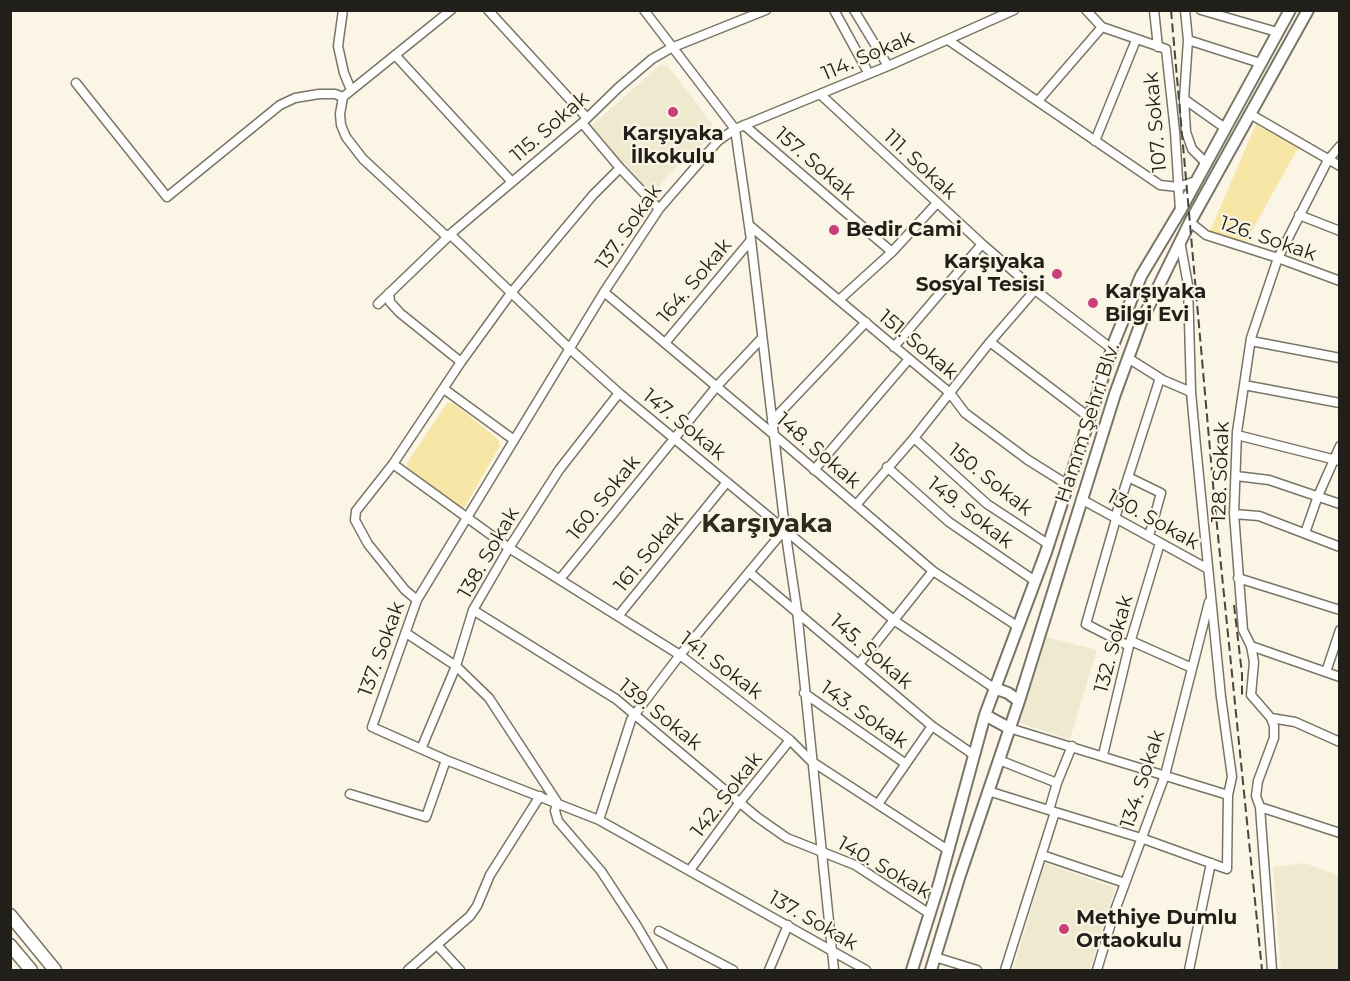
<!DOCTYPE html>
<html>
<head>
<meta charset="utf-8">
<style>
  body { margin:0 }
  #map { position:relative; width:1350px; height:981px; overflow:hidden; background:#faf5e4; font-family:Montserrat,sans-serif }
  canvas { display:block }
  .frame { position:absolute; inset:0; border:12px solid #211f19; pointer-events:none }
</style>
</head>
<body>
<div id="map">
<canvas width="1350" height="981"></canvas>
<div class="frame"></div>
</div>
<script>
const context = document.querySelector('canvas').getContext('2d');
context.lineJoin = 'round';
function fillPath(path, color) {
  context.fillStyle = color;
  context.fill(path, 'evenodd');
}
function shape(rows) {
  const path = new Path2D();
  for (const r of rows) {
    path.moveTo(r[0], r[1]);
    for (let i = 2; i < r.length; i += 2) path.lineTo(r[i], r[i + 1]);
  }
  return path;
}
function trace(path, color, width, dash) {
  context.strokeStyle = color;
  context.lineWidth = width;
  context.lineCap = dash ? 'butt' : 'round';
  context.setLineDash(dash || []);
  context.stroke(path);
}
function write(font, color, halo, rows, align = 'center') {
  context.font = font + ' Montserrat,sans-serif';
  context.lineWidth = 4.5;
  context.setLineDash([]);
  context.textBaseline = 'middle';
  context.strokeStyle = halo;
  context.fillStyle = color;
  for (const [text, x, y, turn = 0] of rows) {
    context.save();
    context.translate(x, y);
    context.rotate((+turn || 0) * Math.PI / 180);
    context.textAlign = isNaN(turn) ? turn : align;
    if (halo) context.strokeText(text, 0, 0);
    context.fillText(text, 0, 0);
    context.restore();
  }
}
fillPath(shape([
  [660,65,668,66,717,131,666,177,654,196,589,128],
  [1046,637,1097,650,1070,739,1017,722],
  [1045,863,1115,888,1090,970,1013,970],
  [1305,863,1339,876,1339,970,1281,970,1273,867]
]), '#efe9d0');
fillPath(shape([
  [1256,124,1298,148,1245,243,1210,231],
  [447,403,453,403,498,439,500,446,464,508,460,509,407,467,407,463]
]), '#f8e6a6');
const minor = shape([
  [343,10,338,46,344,73,351,90],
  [451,10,343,97,340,114,341,125,346,137,363,159,444,234,453,237,570,349,619,393,895,621,994,688],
  [488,10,587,118],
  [644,10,735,129,751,240,785,529,797,610,834,970],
  [834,10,869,74],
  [854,10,888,66],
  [1086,10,1102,27,1166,49,1175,132,1180,210],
  [1154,10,1158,47],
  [1185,10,1188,40,1184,99,1186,132,1192,149,1206,163],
  [1201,10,1277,32],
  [948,40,1160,185,1178,187,1196,181],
  [1188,40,1260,63],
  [395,55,512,182],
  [76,83,167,197,280,105,295,98,319,94,335,94,343,97],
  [820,94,982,244,1035,290,1112,349],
  [1184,99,1225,128],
  [1038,101,1102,27],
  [1250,114,1340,166],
  [582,123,620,168],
  [744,125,892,252],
  [1095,141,1136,40],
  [1299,215,1340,231],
  [1190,222,1206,235,1278,258,1340,281],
  [749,225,950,393,965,413,1028,460,1068,485],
  [604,292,773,434,933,571,1017,626],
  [389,293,390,302,400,313,461,362,511,293,593,195,620,168,659,209],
  [839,300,892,252,937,203],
  [378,304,454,231,582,123,618,88,652,59,671,48,766,10],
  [1251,341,1340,358],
  [990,342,1090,418],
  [665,343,751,240],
  [894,347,982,244],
  [1128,358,1163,380,1191,392],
  [1244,385,1340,403],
  [444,389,514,440],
  [772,421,866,322],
  [1237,435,1340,461],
  [914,438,987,504,1048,544],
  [393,464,509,548,680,655,790,740,811,761,948,850],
  [887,467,949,522,1035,581],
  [814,470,909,359],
  [1236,476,1269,480,1340,504],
  [1128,477,1161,493,1149,536],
  [1081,499,1208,569],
  [856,505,914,438,990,342,1035,290],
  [1234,514,1259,516,1340,547],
  [1115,518,1160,378],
  [1116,519,1086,624,1129,646],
  [1305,533,1318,496,1340,446],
  [749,572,932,726,974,755],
  [1238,578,1340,610],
  [560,579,717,386,762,338],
  [417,600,405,590,368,544,355,520,356,511,393,464,461,362],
  [473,610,616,699,757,817,787,838,855,865,930,914],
  [619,615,727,482],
  [406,633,456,666,489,698,557,802,555,811,558,821,601,871,637,926,663,970],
  [1131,641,1192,668],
  [1251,646,1340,677],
  [859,664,933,571],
  [1326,672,1340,630],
  [804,693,906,764],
  [1271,718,1295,722,1340,742],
  [1009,728,1228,795],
  [421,749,456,666,473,610,509,548,559,470,619,393],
  [1103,755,1129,646,1160,543],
  [999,760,1057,783],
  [988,791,1055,812],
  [350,794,426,817,446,760],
  [878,804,932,726],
  [1260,807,1340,833],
  [1049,810,1057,783,1072,746],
  [599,820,631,720,635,714,680,655,785,529],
  [1042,855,1125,883],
  [690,870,740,802,790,740],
  [659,931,733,970],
  [437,945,460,970],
  [935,957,977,970],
  [408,970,470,916,477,906,490,875,540,796],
  [769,970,788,925],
  [866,970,599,820,446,760,372,727,417,600,604,292,659,209,718,141,735,129,888,66,1014,10],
  [1005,970,1055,812,1141,838,1227,869,1228,795,1232,777,1221,697,1196,446,1191,392,1188,285,1180,241],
  [1097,970,1114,913,1165,775,1209,602],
  [1189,970,1211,863],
  [1272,970,1260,807,1256,796,1258,781,1274,738,1274,726,1271,718,1251,695,1254,662,1251,646,1243,630,1234,514,1237,432,1251,338,1278,258,1328,160,1340,146]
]);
const major = shape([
  [994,688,1008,693,1019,701],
  [985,715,1009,728],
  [912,970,939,884,985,715,1046,552,1115,340,1141,276,1180,211,1290,10],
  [931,970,959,878,1019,701,1115,394,1142,320,1190,222,1308,10]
]);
const highway = shape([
  [10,915,55,970],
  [10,945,31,970]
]);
trace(minor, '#797566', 11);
trace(major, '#797566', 14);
trace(highway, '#797566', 15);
trace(minor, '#fff', 8);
trace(major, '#fff', 10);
trace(highway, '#fff', 12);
trace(shape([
  [1171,10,1215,506,1262,970],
  [1234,605,1242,674,1242,697]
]), '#48453d', 2, [9, 4.5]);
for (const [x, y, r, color] of [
  [673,112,6,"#c93f77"],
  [834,230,6,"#c93f77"],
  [1057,274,6,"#c93f77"],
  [1093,303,6,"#c93f77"],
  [1064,929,6,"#c93f77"]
]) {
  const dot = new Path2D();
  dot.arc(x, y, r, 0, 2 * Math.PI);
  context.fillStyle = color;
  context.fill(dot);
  trace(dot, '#faf5e4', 2);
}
write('20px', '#211f19', '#faf5e4', [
  ["114. Sokak",868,56,-23],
  ["107. Sokak",1156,122,-95],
  ["115. Sokak",550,127,-41],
  ["157. Sokak",815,164,41],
  ["111. Sokak",920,165,43],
  ["137. Sokak",629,227,-55],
  ["126. Sokak",1268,239,19],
  ["164. Sokak",695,281,-50],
  ["151. Sokak",918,345,40],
  ["Hamm Şehri Blv.",1088,423,-72],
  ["147. Sokak",684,425,39],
  ["148. Sokak",818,451,41],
  ["128. Sokak",1221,472,-88],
  ["150. Sokak",990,480,39],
  ["160. Sokak",604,498,-51],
  ["149. Sokak",970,513,38],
  ["130. Sokak",1153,520,29],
  ["161. Sokak",649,552,-51],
  ["138. Sokak",489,553,-60],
  ["132. Sokak",1114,644,-75],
  ["137. Sokak",382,649,-70],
  ["145. Sokak",871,652,41],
  ["141. Sokak",721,666,37],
  ["139. Sokak",660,715,39],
  ["143. Sokak",864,715,35],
  ["134. Sokak",1143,779,-72],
  ["142. Sokak",727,795,-52],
  ["140. Sokak",884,868,30],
  ["137. Sokak",813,921,30]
]);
write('bold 20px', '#211f19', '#faf5e4', [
  ["Karşıyaka",673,134,"center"],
  ["İlkokulu",673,157,"center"],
  ["Bedir Cami",846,230],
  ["Karşıyaka",1045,262,"right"],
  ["Sosyal Tesisi",1045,285,"right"],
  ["Karşıyaka",1105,292],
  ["Bilgi Evi",1105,315],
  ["Methiye Dumlu",1076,918],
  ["Ortaokulu",1076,941]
], 'left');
write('bold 26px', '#2e2b1e', '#faf5e4', [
  ["Karşıyaka",767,524]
]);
</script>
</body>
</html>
